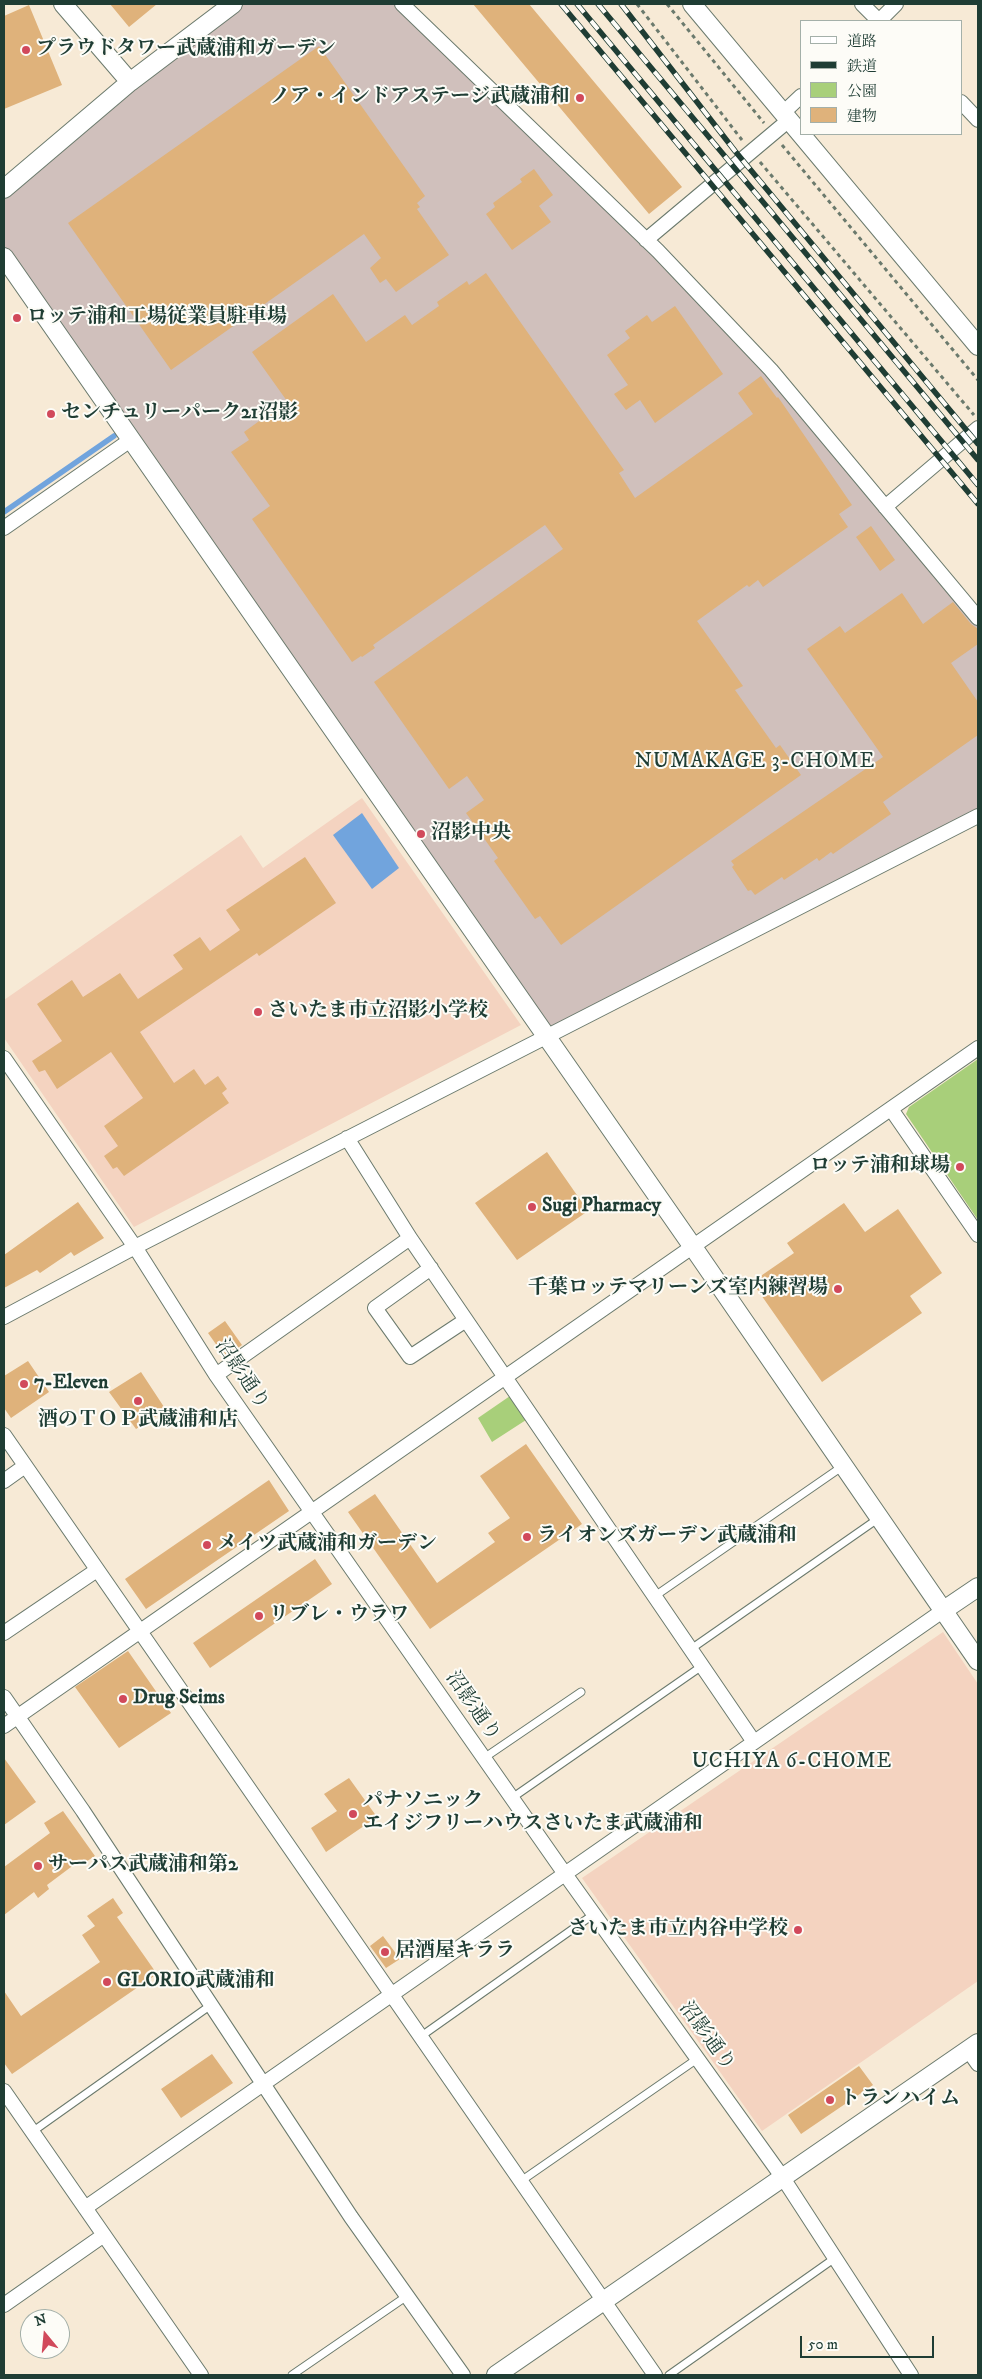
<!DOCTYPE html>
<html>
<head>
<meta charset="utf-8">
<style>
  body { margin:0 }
  #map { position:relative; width:982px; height:2379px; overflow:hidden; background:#f7ead6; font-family:"IM FELL DW Pica","Noto Serif JP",serif }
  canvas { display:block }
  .frame { position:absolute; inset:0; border:5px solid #1f3d34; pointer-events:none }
  .legend { position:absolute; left:800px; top:20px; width:162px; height:115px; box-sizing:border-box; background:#fdfcf7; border:1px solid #a4b0a9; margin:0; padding:6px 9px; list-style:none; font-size:15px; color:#1f3d34 }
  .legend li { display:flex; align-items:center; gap:10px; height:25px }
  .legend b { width:25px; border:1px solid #a4b0a9 }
  .north { position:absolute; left:20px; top:2309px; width:50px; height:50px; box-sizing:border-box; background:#fdfcf7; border:1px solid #a4b0a9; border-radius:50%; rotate:343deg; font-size:14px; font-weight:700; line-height:20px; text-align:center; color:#1f3d34 }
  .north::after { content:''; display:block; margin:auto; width:18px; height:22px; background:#d1495b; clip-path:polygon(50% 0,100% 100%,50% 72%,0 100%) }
  .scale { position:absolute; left:800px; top:2336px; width:134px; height:22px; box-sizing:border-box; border:2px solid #1f3d34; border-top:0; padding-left:6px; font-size:15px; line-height:18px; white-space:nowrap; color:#1f3d34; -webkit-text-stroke:4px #fdfcf7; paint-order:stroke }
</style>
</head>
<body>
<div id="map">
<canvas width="982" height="2379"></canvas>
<div class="frame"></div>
<ul class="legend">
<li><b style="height:6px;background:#fff"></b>道路</li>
<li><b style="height:6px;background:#1f3d34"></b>鉄道</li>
<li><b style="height:14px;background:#a8cf7a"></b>公園</li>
<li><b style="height:14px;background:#dfb27b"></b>建物</li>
</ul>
<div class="north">N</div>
<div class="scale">50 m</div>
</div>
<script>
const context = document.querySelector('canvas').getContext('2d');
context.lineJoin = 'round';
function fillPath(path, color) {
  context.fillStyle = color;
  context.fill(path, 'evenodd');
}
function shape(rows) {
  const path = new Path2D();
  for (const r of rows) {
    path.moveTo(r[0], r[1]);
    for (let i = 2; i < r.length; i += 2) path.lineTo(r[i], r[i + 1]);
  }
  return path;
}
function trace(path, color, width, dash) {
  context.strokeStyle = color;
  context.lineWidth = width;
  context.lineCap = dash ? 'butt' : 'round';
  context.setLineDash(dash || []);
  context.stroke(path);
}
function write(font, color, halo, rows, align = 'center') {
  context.font = font + ' "IM FELL DW Pica","Noto Serif JP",serif';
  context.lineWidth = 4;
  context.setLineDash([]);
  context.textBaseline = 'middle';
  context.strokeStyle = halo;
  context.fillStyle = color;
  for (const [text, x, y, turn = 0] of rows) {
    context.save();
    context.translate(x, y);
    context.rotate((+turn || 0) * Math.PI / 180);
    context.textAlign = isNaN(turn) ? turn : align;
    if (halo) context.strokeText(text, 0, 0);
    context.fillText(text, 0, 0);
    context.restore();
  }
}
fillPath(shape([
  [362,798,521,1025,134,1227,4,1038,4,1000,241,835,263,868],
  [943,1632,978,1684,978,1981,762,2131,582,1878]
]), '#f4d3c0');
fillPath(shape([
  [233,4,402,4,658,251,885,507,978,618,978,816,546,1036,4,257,4,196]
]), '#d0c0bc');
fillPath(shape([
  [978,1059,978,1220,906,1114,909,1107],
  [510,1396,526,1420,492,1442,478,1418]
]), '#a8cf7a');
fillPath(shape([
  [362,813,399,868,372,889,333,835]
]), '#71a4dd');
trace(shape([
  [4,512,114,436]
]), '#71a4dd', 5.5);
fillPath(shape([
  [110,4,157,4,129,27],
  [473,4,529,4,682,187,649,214],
  [29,5,62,85,4,109,4,16],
  [319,46,425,196,417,203,420,207,417,209,449,255,396,292,386,279,380,283,370,268,381,258,364,234,171,370,68,223],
  [534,169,553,195,539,206,551,222,512,250,486,214,495,207,493,203,522,182,520,179],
  [486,273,624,470,619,473,635,498,753,414,738,393,761,376,777,398,778,397,852,505,839,514,848,527,763,587,758,580,749,587,747,585,697,621,743,686,735,690,776,748,780,745,801,775,561,945,540,916,535,919,494,861,498,858,466,813,484,800,467,776,449,789,374,682,563,549,545,525,373,645,375,648,362,657,361,656,352,662,252,519,270,506,231,452,249,440,244,432,287,401,252,352,333,294,366,342,405,315,412,325,439,306,437,302,467,281,469,285],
  [675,306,723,374,655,423,640,400,626,410,614,394,628,385,607,355,630,338,625,331,647,315,652,322],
  [871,526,895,560,880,571,856,537],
  [902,593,923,624,953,602,971,624,978,629,978,644,951,663,978,702,978,735,883,802,891,814,833,854,831,852,819,861,817,858,784,880,782,877,755,895,751,890,748,891,732,867,734,865,731,861,883,757,807,649,840,626,845,633],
  [305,857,336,903,259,956,257,953,140,1032,174,1083,194,1069,205,1085,218,1076,227,1089,222,1093,229,1103,124,1176,117,1167,113,1169,104,1156,118,1146,104,1126,143,1098,111,1052,57,1089,45,1070,39,1072,32,1061,62,1041,37,1004,72,980,83,997,120,973,138,999,183,969,173,955,200,937,210,951,240,930,226,910],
  [547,1152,588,1211,517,1260,475,1203],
  [78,1202,104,1238,74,1256,71,1252,40,1273,37,1270,4,1288,4,1255],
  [844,1203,865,1232,898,1209,942,1273,910,1296,922,1313,822,1382,752,1282,794,1253,787,1243],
  [225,1321,242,1345,225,1357,208,1333],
  [28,1361,49,1392,11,1418,4,1408,4,1376],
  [141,1372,166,1410,136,1429,109,1392],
  [526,1444,582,1524,430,1629,348,1512,375,1494,437,1583,495,1542,488,1533,510,1518,480,1476],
  [269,1480,289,1511,146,1609,125,1579],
  [315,1559,332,1584,210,1668,193,1643],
  [128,1651,171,1713,119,1748,75,1687],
  [4,1758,36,1802,4,1825],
  [349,1778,377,1817,326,1852,311,1828,337,1811,324,1794],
  [63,1811,95,1856,81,1865,79,1861,47,1885,49,1889,38,1898,34,1892,4,1915,4,1867,50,1833,44,1823],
  [113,1898,123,1913,117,1917,157,1974,12,2074,4,2063,4,1991,21,2016,100,1962,82,1935,95,1926,87,1916],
  [383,1936,400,1959,386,1968,370,1946],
  [212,2054,233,2083,181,2118,161,2089],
  [859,2066,873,2085,801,2134,788,2115]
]), '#dfb27b');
const service = shape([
  [655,1596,843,1466],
  [691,1649,879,1518],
  [484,1758,581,1692],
  [512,1798,702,1666],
  [420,2037,594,1914],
  [32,2132,211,2005],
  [521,2181,697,2059],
  [292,2375,407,2296],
  [669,2375,835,2258]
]);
const minor = shape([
  [402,4,658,251,771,370,978,618],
  [862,4,879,21],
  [879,21,896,4],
  [961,102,978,120],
  [784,112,801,96],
  [646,240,789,120],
  [885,507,978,428],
  [4,528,132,439],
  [4,1058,135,1247,216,1375,565,1874,783,2178,911,2375],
  [891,1109,978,1235],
  [347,1138,410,1238,754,1742],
  [431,1268,375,1308,410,1357,466,1320],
  [4,1317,135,1247,978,816],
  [216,1375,410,1238],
  [4,1435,655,2375],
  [4,1481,25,1466],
  [4,1633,97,1570],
  [4,1697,83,1811,351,2217,463,2375],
  [4,1726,978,1048],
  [968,2050,978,2064],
  [4,2091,201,2375],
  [85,2208,944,1610],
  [4,2305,104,2235]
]);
const tertiary = shape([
  [63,4,130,82],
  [692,4,978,346],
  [4,189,130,82,233,4],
  [4,257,693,1247,978,1661],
  [944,1610,978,1587],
  [496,2375,978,2043]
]);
trace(service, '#6b7a6d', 9);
trace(minor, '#6b7a6d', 16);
trace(tertiary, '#6b7a6d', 20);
trace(shape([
  [637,4,742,140],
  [667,4,764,123],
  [782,145,978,380],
  [760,162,974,415]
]), '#6b7a6d', 3, [4, 4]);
trace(service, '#fff', 7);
trace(minor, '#fff', 14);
trace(tertiary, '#fff', 18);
const rail = shape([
  [561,4,978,504],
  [577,4,978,485],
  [598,4,978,460],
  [621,4,735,151,978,444]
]);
trace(rail, '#1f3d34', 5.5);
trace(rail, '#fdfcf7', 4, [11]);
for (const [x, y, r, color] of [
  [26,50,5,"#d1495b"],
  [580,98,5,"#d1495b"],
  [17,318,5,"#d1495b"],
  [51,414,5,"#d1495b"],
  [421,834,5,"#d1495b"],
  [258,1012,5,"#d1495b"],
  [960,1167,5,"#d1495b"],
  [532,1207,5,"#d1495b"],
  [838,1289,5,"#d1495b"],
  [24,1384,5,"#d1495b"],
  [138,1401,5,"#d1495b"],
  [527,1537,5,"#d1495b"],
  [207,1545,5,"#d1495b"],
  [259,1616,5,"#d1495b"],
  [123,1699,5,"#d1495b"],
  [353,1814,5,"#d1495b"],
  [38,1866,5,"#d1495b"],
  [798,1930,5,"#d1495b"],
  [385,1952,5,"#d1495b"],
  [107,1982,5,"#d1495b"],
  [830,2100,5,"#d1495b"]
]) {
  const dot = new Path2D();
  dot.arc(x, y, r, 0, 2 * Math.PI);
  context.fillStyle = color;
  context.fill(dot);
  trace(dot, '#fdfcf7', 2);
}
write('bold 20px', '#1f3d34', '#fdfcf7', [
  ["プラウドタワー武蔵浦和ガーデン",36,50],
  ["ノア・インドアステージ武蔵浦和",570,98,"right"],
  ["ロッテ浦和工場従業員駐車場",27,318],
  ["センチュリーパーク21沼影",61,414],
  ["沼影中央",431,834],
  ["さいたま市立沼影小学校",268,1012],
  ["ロッテ浦和球場",950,1167,"right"],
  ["Sugi Pharmacy",542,1207],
  ["千葉ロッテマリーンズ室内練習場",828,1289,"right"],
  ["7-Eleven",34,1384],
  ["酒のＴＯＰ武蔵浦和店",138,1421,"center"],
  ["ライオンズガーデン武蔵浦和",537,1537],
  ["メイツ武蔵浦和ガーデン",217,1545],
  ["リブレ・ウラワ",269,1616],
  ["Drug Seims",133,1699],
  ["パナソニック",363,1802],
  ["エイジフリーハウスさいたま武蔵浦和",363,1825],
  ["サーパス武蔵浦和第2",48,1866],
  ["さいたま市立内谷中学校",788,1930,"right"],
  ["居酒屋キララ",395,1952],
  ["GLORIO武蔵浦和",117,1982],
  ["トランハイム",840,2100]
], 'left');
write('20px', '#1f3d34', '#fdfcf7', [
  ["沼影通り",241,1375,56],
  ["沼影通り",472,1707,55],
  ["沼影通り",706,2037,54]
]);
context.letterSpacing = '1px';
write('21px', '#1f3d34', '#fdfcf7', [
  ["NUMAKAGE 3-CHOME",755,763],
  ["UCHIYA 6-CHOME",792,1763]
]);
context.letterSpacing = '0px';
</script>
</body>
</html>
